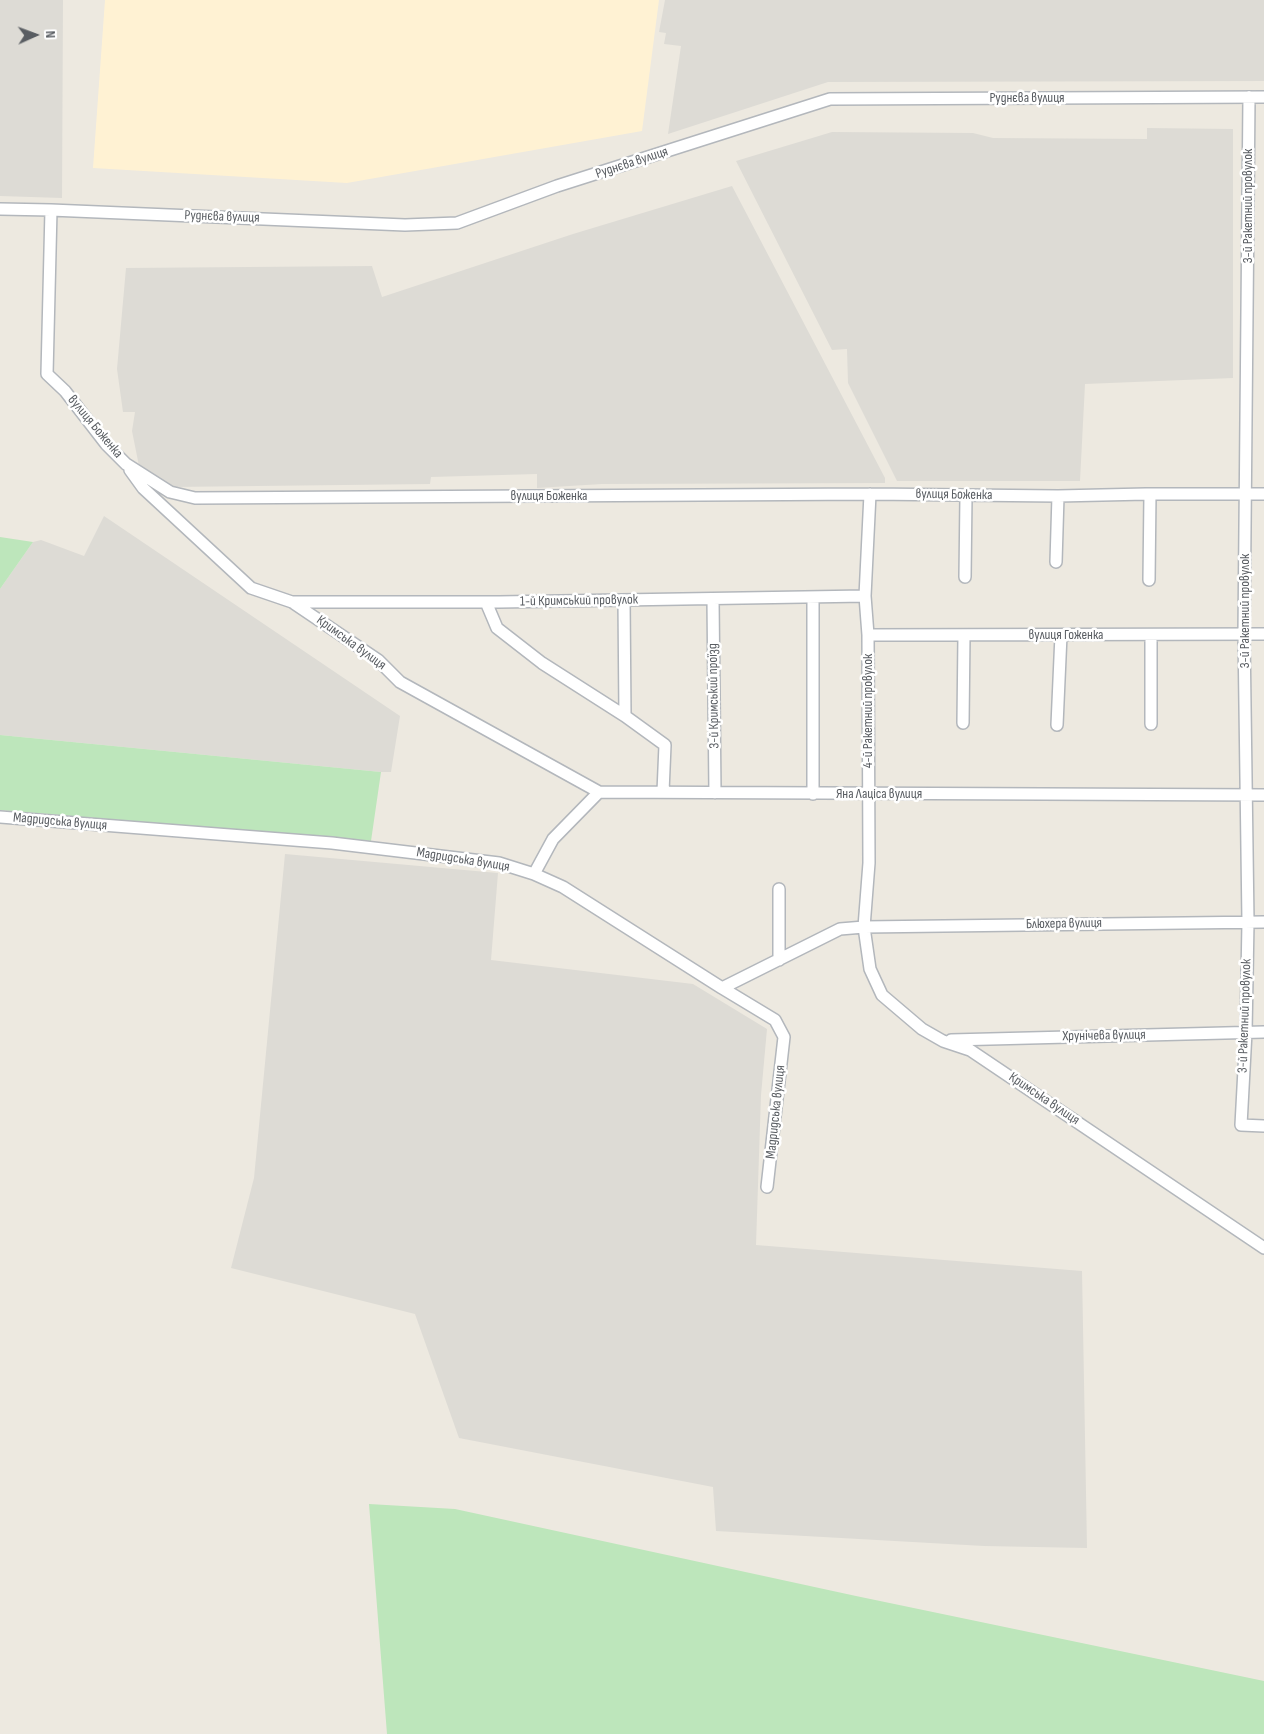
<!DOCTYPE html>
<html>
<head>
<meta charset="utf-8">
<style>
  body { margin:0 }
  #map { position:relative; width:1264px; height:1734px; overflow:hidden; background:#ede9e0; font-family:"Sofia Sans Condensed",sans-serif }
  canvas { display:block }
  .north { position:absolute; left:10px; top:10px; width:50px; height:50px; -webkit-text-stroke:4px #fff; paint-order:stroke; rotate:88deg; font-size:14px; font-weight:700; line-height:20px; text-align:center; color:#595d62 }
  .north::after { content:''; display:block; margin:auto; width:18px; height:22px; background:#595d62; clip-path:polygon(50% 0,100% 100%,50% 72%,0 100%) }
</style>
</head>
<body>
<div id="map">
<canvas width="1264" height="1734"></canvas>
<div class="north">N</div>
</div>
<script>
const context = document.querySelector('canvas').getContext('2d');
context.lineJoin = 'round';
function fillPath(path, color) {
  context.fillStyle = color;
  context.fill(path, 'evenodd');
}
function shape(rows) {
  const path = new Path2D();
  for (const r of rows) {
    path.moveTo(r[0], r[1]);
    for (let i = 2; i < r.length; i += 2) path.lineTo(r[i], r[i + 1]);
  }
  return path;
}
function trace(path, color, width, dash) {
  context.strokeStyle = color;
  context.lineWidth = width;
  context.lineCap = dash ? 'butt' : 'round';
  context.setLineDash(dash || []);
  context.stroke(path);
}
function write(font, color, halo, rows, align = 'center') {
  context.font = font + ' "Sofia Sans Condensed",sans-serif';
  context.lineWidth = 5;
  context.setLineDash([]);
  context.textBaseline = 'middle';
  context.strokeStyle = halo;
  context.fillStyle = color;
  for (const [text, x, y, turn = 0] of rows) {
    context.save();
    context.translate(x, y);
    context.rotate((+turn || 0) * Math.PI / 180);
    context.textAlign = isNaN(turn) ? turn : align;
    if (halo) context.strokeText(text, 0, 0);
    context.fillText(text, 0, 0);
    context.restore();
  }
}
fillPath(shape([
  [105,0,659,0,642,131,347,183,93,168]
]), '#fff2d3');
fillPath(shape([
  [0,0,63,0,62,198,0,196],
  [665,0,1264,0,1264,81,828,82,668,134,681,46,664,44,666,33,659,32],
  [1147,128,1233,129,1233,378,1085,384,1080,481,897,481,848,383,847,349,832,350,736,161,832,132,973,133,993,138,1147,139],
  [732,186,885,478,885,483,602,484,537,488,537,474,431,477,430,484,171,487,139,466,132,431,135,412,123,412,117,369,126,268,372,266,382,297,573,234],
  [104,516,400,716,391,772,381,772,0,735,0,589,33,542,41,540,84,556],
  [285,854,498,873,491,960,693,984,767,1029,761,1095,756,1245,1082,1271,1087,1548,984,1546,716,1531,713,1487,459,1438,415,1314,231,1268,254,1178]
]), '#dddbd5');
fillPath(shape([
  [0,537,33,542,0,589],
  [0,735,381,772,371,841,0,810],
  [369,1504,455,1509,856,1596,1264,1681,1264,1734,387,1734]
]), '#bde6bb');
const minor = shape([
  [1249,97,1244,634,1248,922,1246,1032,1241,1125,1264,1126],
  [0,209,51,210,405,225,457,223,557,186,830,99,1264,97],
  [51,210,47,374,65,391,106,444,126,464,170,492,195,498,870,494,1058,496,1146,494,1264,494],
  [130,470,143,488,251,588,292,602,378,660,400,682,599,792],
  [870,494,865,596,868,635,869,863,864,927,870,969,882,995,922,1029,943,1041,970,1050,1264,1248],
  [1056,562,1058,496],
  [965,577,966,496],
  [1149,580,1150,494],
  [813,598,813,794],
  [713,599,715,793],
  [624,600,625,716],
  [292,602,499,602,865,596],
  [486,602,497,628,542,663,625,716,665,745,663,792],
  [868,635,1264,634],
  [963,723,964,635],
  [1151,724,1151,635],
  [1057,725,1061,635],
  [0,817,332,843,499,863,534,874,563,887,722,988,775,1020,784,1037,767,1187],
  [534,874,553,839,599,792,1264,795],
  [779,960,779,889],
  [722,988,840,929,864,927,1264,922],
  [951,1040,1264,1032]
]);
trace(minor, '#b3b7bc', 14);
trace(minor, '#fff', 11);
write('14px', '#595d62', '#fff', [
  ["Руднєва вулиця",1027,98],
  ["Руднєва вулиця",632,163,-18],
  ["3-й Ракетний провулок",1248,206,-90],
  ["Руднєва вулиця",222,217,2],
  ["вулиця Боженка",95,427,50],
  ["вулиця Боженка",954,495,1],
  ["вулиця Боженка",549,496],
  ["1-й Кримський провулок",579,601,-1],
  ["3-й Ракетний провулок",1245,611,-90],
  ["вулиця Гоженка",1066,635],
  ["Кримська вулиця",351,643,36],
  ["3-й Кримський проїзд",714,696,-91],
  ["4-й Ракетний провулок",868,711,-90],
  ["Яна Лаціса вулиця",879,794],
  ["Мадридська вулиця",60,822,5],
  ["Мадридська вулиця",463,860,9],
  ["Блюхера вулиця",1064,924,-1],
  ["3-й Ракетний провулок",1245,1016,-88],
  ["Хрунічева вулиця",1104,1036,-1],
  ["Кримська вулиця",1044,1099,34],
  ["Мадридська вулиця",776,1112,-84]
]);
</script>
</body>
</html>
